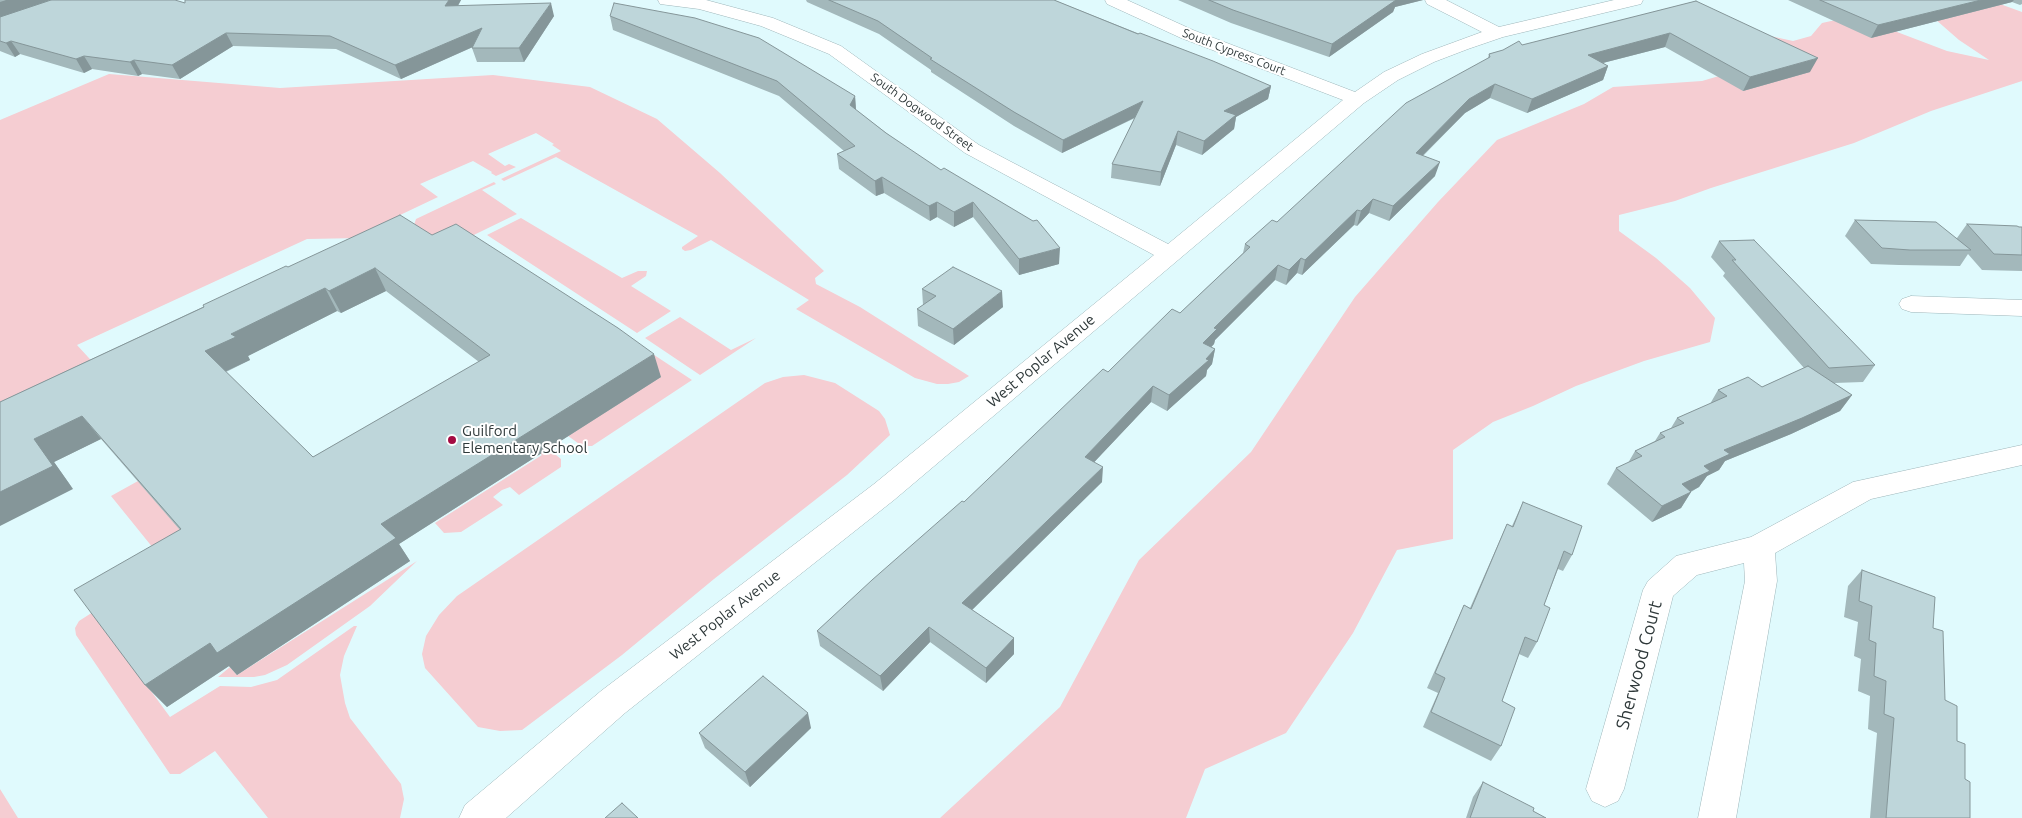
<!DOCTYPE html>
<html>
<head>
<meta charset="utf-8">
<style>
  body { margin:0 }
  canvas { display:block; background:#e0fafd }
</style>
</head>
<body>
<canvas width="2022" height="818"></canvas>
<script>
const context = document.querySelector('canvas').getContext('2d');
context.lineJoin = 'round';
function fillPath(path, color) {
  context.fillStyle = color;
  context.fill(path, 'evenodd');
}
function shape(rows) {
  const path = new Path2D();
  for (const r of rows) {
    path.moveTo(r[0], r[1]);
    for (let i = 2; i < r.length; i += 2) path.lineTo(r[i], r[i + 1]);
  }
  return path;
}
function trace(path, color, width, dash) {
  context.strokeStyle = color;
  context.lineWidth = width;
  context.lineCap = dash ? 'butt' : 'round';
  context.setLineDash(dash || []);
  context.stroke(path);
}
function write(font, color, halo, rows, align = 'center') {
  context.font = font + ' Ubuntu,sans-serif';
  context.lineWidth = 4;
  context.setLineDash([]);
  context.textBaseline = 'middle';
  context.strokeStyle = halo;
  context.fillStyle = color;
  for (const [text, x, y, turn = 0] of rows) {
    context.save();
    context.translate(x, y);
    context.rotate((+turn || 0) * Math.PI / 180);
    context.textAlign = isNaN(turn) ? turn : align;
    if (halo) context.strokeText(text, 0, 0);
    context.fillText(text, 0, 0);
    context.restore();
  }
}
fillPath(shape([
  [1989,0,2022,12,2022,81,1931,111,1854,143,1711,188,1675,201,1619,215,1619,231,1656,258,1690,288,1715,318,1710,342,1644,361,1576,386,1533,406,1493,422,1453,450,1453,539,1397,550,1353,633,1286,733,1205,769,1186,818,940,818,1060,707,1139,560,1251,452,1355,297,1438,202,1497,140,1584,104,1613,87,1702,81,1736,71,1752,32,1793,41,1811,36,1822,23,1845,18,1876,24,1947,51,1989,60,1959,40,1935,19],
  [109,74,280,88,493,75,590,87,657,119,720,173,824,271,815,278,816,284,860,307,969,376,959,382,948,384,937,384,915,378,796,309,809,300,711,240,691,250,685,251,682,249,682,247,698,236,556,157,504,181,501,179,561,151,552,145,554,144,536,133,488,154,505,166,509,164,516,167,496,176,491,173,492,172,473,161,420,184,438,197,398,216,414,237,307,239,77,345,110,381,0,426,0,120],
  [494,182,496,184,482,190,517,214,447,248,414,225,416,219],
  [521,218,622,278,638,271,647,271,646,276,631,286,671,311,637,333,487,235],
  [680,317,731,350,756,338,700,375,645,338],
  [636,343,692,380,592,446,582,446,564,433],
  [804,375,835,383,879,411,885,419,890,435,847,475,714,579,622,655,522,730,500,731,478,727,425,668,422,654,426,636,439,615,457,596,765,383,783,377],
  [527,432,561,459,561,467,519,495,510,487,502,490,493,497,503,505,461,532,444,533,435,523,542,455,520,436],
  [138,481,200,552,166,564,111,496],
  [417,561,370,606,287,665,265,675,254,677,218,677,230,667,237,675],
  [93,612,170,717,220,686,251,687,277,680,354,626,357,626,344,656,340,675,345,703,350,718,401,784,404,799,400,818,268,818,215,751,180,774,170,774,76,635,75,628,79,621],
  [0,789,18,818,0,818]
]), '#f5cdd2');
const street = shape([
  [658,0,706,0,773,18,841,46,979,145,1168,244,1343,100,1181,38,1107,4,1105,0,1127,0,1193,30,1355,92,1384,72,1422,54,1482,32,1427,4,1425,0,1446,0,1499,27,1614,0,1643,0,1641,4,1503,37,1468,49,1434,62,1398,80,1364,103,894,500,625,713,506,818,459,818,465,805,601,691,874,484,1154,255,965,153,829,54,761,26,699,9,660,4,658,0],
  [1911,296,2022,300,2022,316,1911,312,1902,309,1899,304,1902,299,1911,296],
  [2022,445,2022,465,1871,499,1775,553,1777,581,1736,818,1698,818,1745,581,1744,563,1697,575,1673,596,1624,789,1618,801,1605,807,1592,801,1586,789,1643,590,1648,581,1676,556,1751,537,1853,482,2022,445]
]);
trace(street, '#9eb6ba', 1);
fillPath(street, '#fff');
fillPath(shape([
  [0,0,185,3,185,0,461,0,458,6,554,16,524,62,477,62,472,48,473,47,401,79,336,49,233,46,180,79,142,74,138,76,92,69,84,73,20,54,15,57,0,51],
  [806,0,1054,0,1271,86,1268,99,1236,117,1234,129,1202,155,1176,145,1160,186,1111,178,1112,164,1135,118,1062,153,1014,126,931,72,931,70,879,34,807,2],
  [1178,0,1423,0,1395,7,1393,12,1329,57,1231,23],
  [1788,0,2022,0,2022,4,2020,5,2012,2,1871,38],
  [1696,1,1810,72,1743,91,1665,47,1603,63,1608,66,1603,80,1527,113,1490,98,1465,113,1423,156,1435,176,1389,221,1369,213,1357,226,1354,225,1302,275,1297,273,1286,285,1275,280,1215,340,1214,344,1211,347,1215,349,1212,364,1207,370,1206,376,1167,411,1151,402,1094,462,1102,482,971,610,1014,638,1014,654,986,683,930,642,883,691,820,646,817,631,964,502,1108,372,1180,313,1243,253,1245,244,1277,222,1488,58,1489,54],
  [610,16,855,96,856,110,1059,264,1019,275,973,217,954,227,937,217,930,221,884,193,876,196,839,169,837,154,844,151,779,96,613,30],
  [1855,220,1957,238,1967,224,2022,227,2022,271,1982,270,1968,254,1960,266,1899,265,1871,264,1845,236],
  [432,235,661,377,399,544,410,561,237,675,229,666,167,707,145,685,180,530,101,439,54,462,73,489,0,402,288,267],
  [386,291,479,362,313,457,226,372,250,360,248,356,337,311,341,313],
  [1719,241,1875,365,1863,382,1834,383,1852,395,1840,411,1791,434,1725,461,1719,470,1707,476,1699,487,1691,492,1681,508,1652,522,1607,484,1616,468,1628,463,1635,451,1655,441,1660,433,1671,428,1677,418,1710,404,1718,390,1762,387,1804,368,1723,276,1725,273,1711,257],
  [922,289,1003,307,954,345,918,326,917,309,923,305],
  [1523,502,1572,555,1563,571,1558,569,1544,605,1537,642,1528,658,1519,654,1502,701,1501,746,1491,761,1423,727,1438,693,1427,688,1464,605,1470,608,1507,524,1512,526],
  [1862,570,1933,628,1945,700,1957,741,1965,779,1970,818,1870,818,1877,733,1868,729,1870,696,1858,691,1861,659,1854,656,1858,622,1844,617,1848,586],
  [811,728,750,787,705,748,699,733],
  [1483,782,1533,811,1546,818,1466,818,1473,797]
]), '#a3b8bb');
fillPath(shape([
  [6,0,51,0,0,18,0,2],
  [449,0,461,0,450,19,445,6],
  [1389,0,1423,0,1395,7,1393,12,1329,57,1332,44],
  [1981,0,2014,0,2012,2,1871,38,1878,25],
  [551,3,554,16,524,62,519,48],
  [482,28,486,41,401,79,395,65],
  [226,33,233,46,180,79,172,65],
  [1670,33,1665,47,1583,68,1588,55],
  [11,41,20,54,15,57,6,43],
  [84,56,92,69,84,73,76,59],
  [1818,58,1810,72,1743,91,1750,77],
  [134,60,142,74,138,76,130,62],
  [1608,66,1603,80,1527,113,1532,99],
  [1495,84,1490,98,1465,113,1411,167,1416,153,1469,99],
  [1271,86,1268,99,1236,117,1234,129,1202,155,1204,141,1224,111],
  [855,96,856,110,850,105],
  [1143,101,1142,114,1062,153,1063,140],
  [1178,131,1176,145,1160,186,1161,172],
  [1440,162,1435,176,1389,221,1393,206],
  [882,177,884,193,876,196,875,181],
  [1373,199,1369,213,1357,226,1361,211],
  [937,202,937,217,930,221,929,206],
  [973,202,973,217,954,227,954,212],
  [1357,210,1354,225,1302,275,1305,260],
  [1060,248,1059,264,1019,275,1019,259],
  [1301,258,1297,273,1286,285,1289,270],
  [1278,265,1275,280,1215,340,1214,344,1200,359,1203,343,1214,328],
  [375,268,386,291,341,313,329,291],
  [325,288,337,311,248,356,250,360,220,374,205,351,231,334],
  [1002,291,1003,307,954,345,953,329],
  [1215,349,1212,364,1207,370,1206,376,1167,411,1169,395],
  [654,354,661,377,399,544,410,561,237,675,229,666,167,707,145,685,210,643,381,524],
  [1153,386,1151,402,1084,473,1085,457],
  [1852,395,1840,411,1791,434,1725,461,1719,470,1707,476,1699,487,1672,501,1682,484,1724,450],
  [82,416,101,439,54,462,73,489,0,526,0,492,34,439],
  [1103,467,1102,482,963,619,962,603],
  [1691,492,1681,508,1652,522,1662,506],
  [929,627,930,642,883,691,880,676],
  [1014,638,1014,654,986,683,986,668],
  [808,713,811,728,750,787,745,772]
]), '#859699');
const building = shape([
  [51,0,175,0,185,3,185,0,449,0,445,6,551,3,519,48,472,48,482,28,395,65,330,36,226,33,172,65,134,60,130,62,84,56,76,59,11,41,6,43,0,41,0,17,51,0],
  [829,0,1054,0,1138,34,1140,33,1213,61,1271,86,1224,111,1236,115,1204,141,1178,131,1161,172,1112,164,1143,101,1063,140,1014,112,930,59,932,58,878,21,829,0],
  [1209,0,1396,0,1332,44,1233,10,1209,0],
  [1820,0,1981,0,1878,25,1820,0],
  [1696,1,1818,58,1750,77,1670,33,1588,55,1608,66,1532,99,1495,84,1469,99,1416,153,1440,162,1393,206,1373,199,1361,211,1357,210,1305,260,1301,258,1289,270,1278,265,1214,328,1217,329,1203,343,1215,349,1206,359,1209,360,1169,395,1153,386,1085,457,1103,467,962,603,1014,638,986,668,929,627,880,676,817,631,872,580,962,501,964,502,1103,369,1108,372,1172,309,1180,313,1250,247,1245,244,1272,220,1277,222,1406,103,1490,57,1489,54,1503,50,1519,41,1522,45,1696,1],
  [614,3,695,18,759,38,855,96,850,105,886,133,941,170,944,168,1033,221,1037,220,1060,248,1019,259,973,202,954,212,937,202,929,206,882,177,875,181,837,154,855,146,777,81,610,16,614,3],
  [400,215,432,235,456,224,618,328,654,354,381,524,396,538,217,653,210,643,145,685,74,590,181,529,82,416,34,439,53,466,0,492,0,402,204,307,203,305,286,266,288,267,400,215],
  [375,268,490,355,313,457,205,351,236,337,231,334,325,288,329,291,375,268],
  [1855,220,1936,222,1971,250,1910,250,1882,248,1855,220],
  [1967,224,2017,226,2019,227,2022,227,2022,255,1994,254,1967,224],
  [1754,240,1875,365,1829,368,1732,260,1736,260,1719,241,1754,240],
  [953,267,1002,291,953,329,917,309,936,296,922,289,953,267],
  [1808,366,1852,395,1802,418,1724,450,1730,454,1704,466,1710,471,1682,484,1691,492,1662,506,1616,468,1642,456,1635,451,1665,437,1660,433,1684,423,1677,418,1727,396,1718,390,1748,377,1762,387,1808,366],
  [1523,502,1582,526,1572,555,1564,551,1544,605,1550,608,1537,642,1525,637,1502,701,1515,708,1501,746,1431,712,1445,678,1435,673,1464,605,1471,609,1507,524,1513,527,1523,502],
  [1862,570,1935,597,1933,628,1943,631,1945,700,1957,706,1957,741,1965,744,1965,779,1970,782,1970,818,1886,818,1894,718,1884,714,1886,681,1874,676,1876,643,1869,640,1872,606,1859,601,1862,570],
  [763,676,808,713,745,772,699,733,763,676],
  [1483,782,1534,808,1533,811,1546,818,1470,818,1483,782],
  [622,803,638,818,605,818,622,803]
]);
fillPath(building, '#bed6da');
trace(building, '#859699', 1);
for (const [x, y, r, color] of [
  [452,440,5,"#a40b42"]
]) {
  const dot = new Path2D();
  dot.arc(x, y, r, 0, 2 * Math.PI);
  context.fillStyle = color;
  context.fill(dot);
  trace(dot, '#fff', 2);
}
write('12px', '#2f393a', '#fff', [
  ["South Cypress Court",1234,52,21],
  ["South Dogwood Street",922,112,36]
]);
write('15px', '#2f393a', '#fff', [
  ["West Poplar Avenue",1041,361,-40],
  ["West Poplar Avenue",725,615,-38]
]);
write('15px', '#2f393a', '#fff', [
  ["Guilford",462,431],
  ["Elementary School",462,448]
], 'left');
write('18px', '#2f393a', '#fff', [
  ["Sherwood Court",1639,665,-75]
]);
</script>
</body>
</html>
